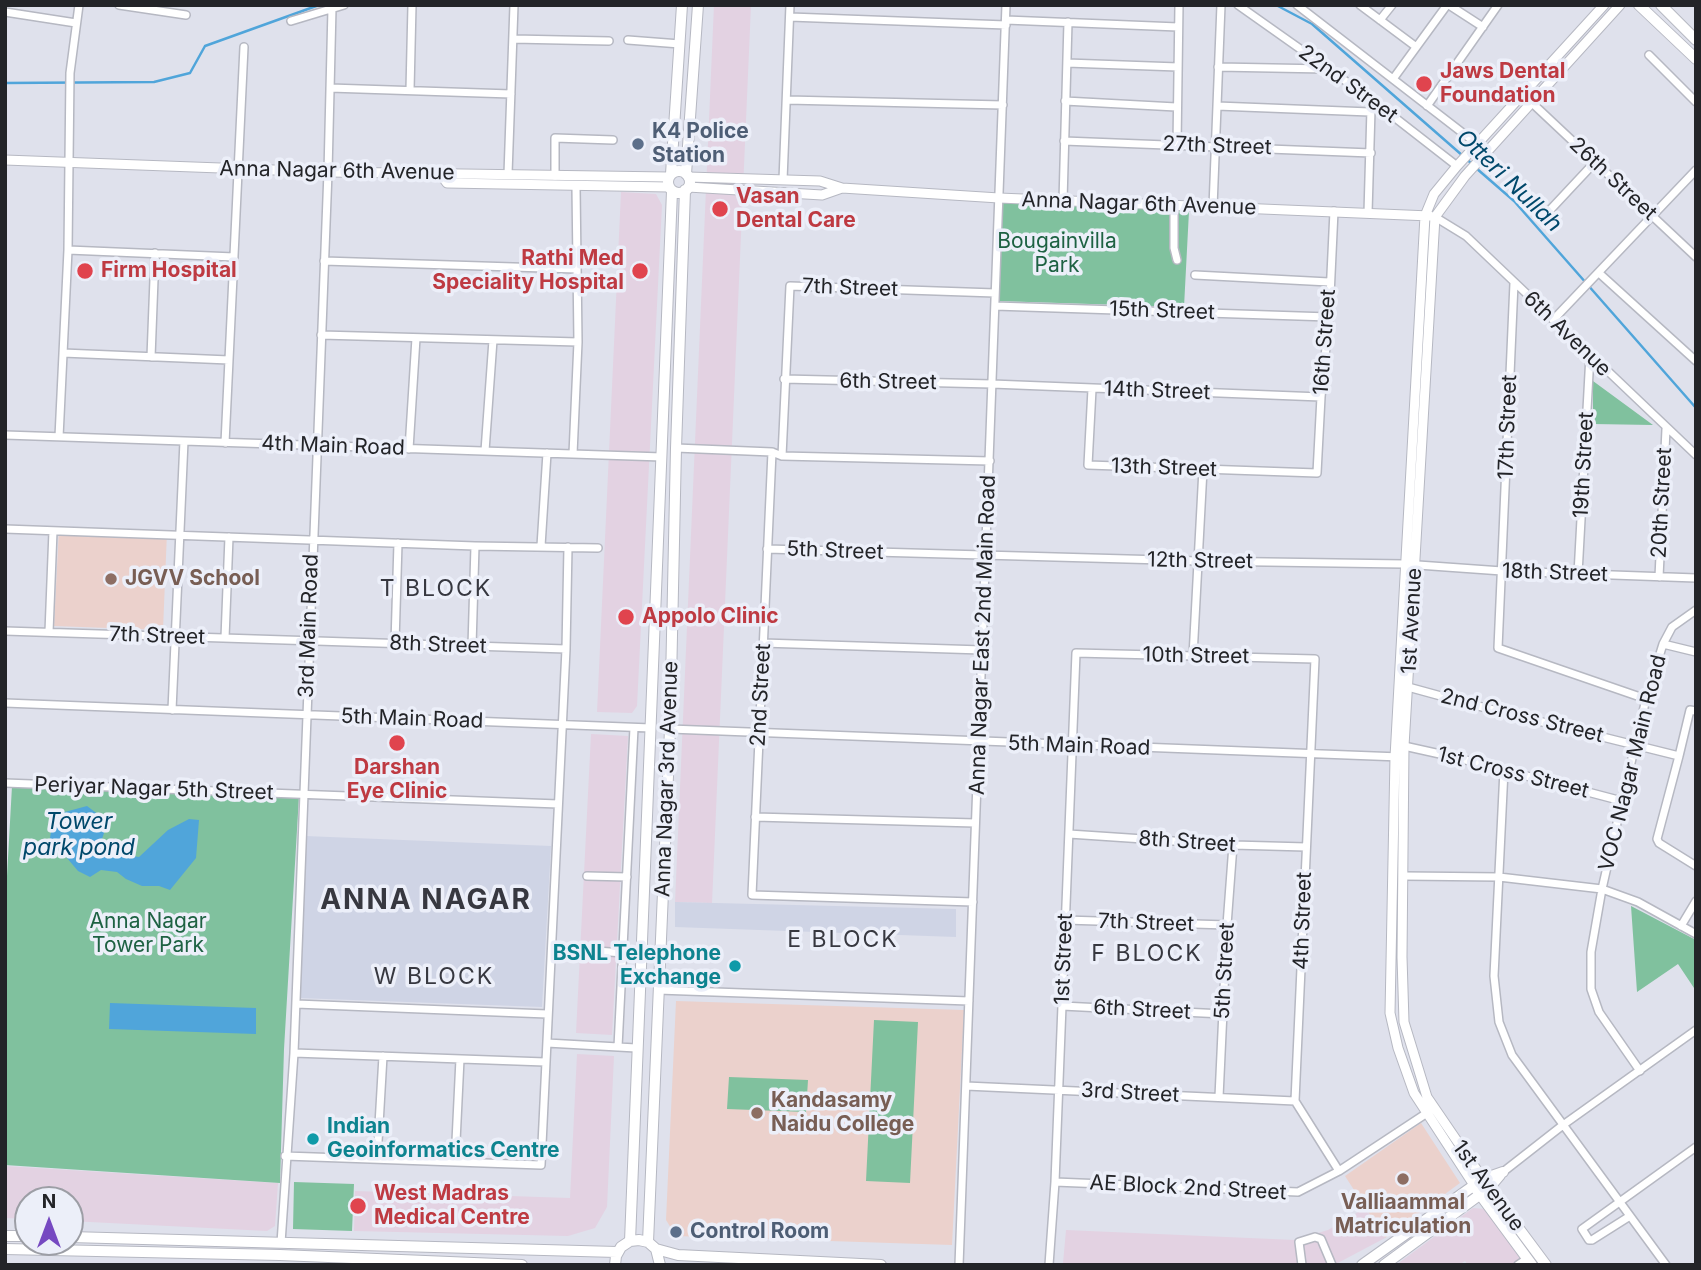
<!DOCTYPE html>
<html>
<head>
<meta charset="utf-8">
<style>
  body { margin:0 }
  #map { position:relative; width:1701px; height:1270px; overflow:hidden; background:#dfe1ec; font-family:Inter,sans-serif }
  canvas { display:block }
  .frame { position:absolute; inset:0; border:7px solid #232428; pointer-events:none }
  .north { position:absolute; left:14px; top:1186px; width:70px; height:70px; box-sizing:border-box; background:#eceff9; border:2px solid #9c9ea5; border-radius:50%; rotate:0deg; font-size:19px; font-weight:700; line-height:28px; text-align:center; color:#232428 }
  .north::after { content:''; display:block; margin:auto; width:24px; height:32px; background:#7649c1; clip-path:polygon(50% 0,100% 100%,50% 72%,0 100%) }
</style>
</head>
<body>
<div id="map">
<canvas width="1701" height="1270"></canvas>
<div class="frame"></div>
<div class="north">N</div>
</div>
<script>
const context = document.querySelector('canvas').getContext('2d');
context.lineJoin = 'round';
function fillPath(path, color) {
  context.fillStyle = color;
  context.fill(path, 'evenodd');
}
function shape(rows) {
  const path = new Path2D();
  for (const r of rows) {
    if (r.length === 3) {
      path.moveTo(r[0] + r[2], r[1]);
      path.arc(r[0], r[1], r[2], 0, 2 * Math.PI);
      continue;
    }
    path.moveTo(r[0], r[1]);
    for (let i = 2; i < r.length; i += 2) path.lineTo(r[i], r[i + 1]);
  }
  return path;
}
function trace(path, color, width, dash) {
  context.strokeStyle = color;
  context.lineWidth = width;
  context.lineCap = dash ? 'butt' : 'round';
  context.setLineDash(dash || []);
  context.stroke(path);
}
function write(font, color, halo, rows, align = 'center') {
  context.font = font + ' Inter,sans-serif';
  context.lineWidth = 7;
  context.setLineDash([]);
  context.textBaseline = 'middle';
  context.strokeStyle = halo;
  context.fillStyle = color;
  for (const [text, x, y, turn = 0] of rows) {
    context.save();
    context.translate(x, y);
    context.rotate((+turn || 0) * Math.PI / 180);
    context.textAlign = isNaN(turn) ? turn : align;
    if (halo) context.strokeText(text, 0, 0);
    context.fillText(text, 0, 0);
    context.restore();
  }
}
fillPath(shape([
  [714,5,751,5,712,903,675,902],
  [621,192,656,194,662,205,637,706,632,713,597,712],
  [591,734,628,736,612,1035,576,1033],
  [577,1054,614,1056,607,1207,595,1228,568,1236,354,1231,355,1191,570,1198],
  [5,1166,278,1183,275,1226,267,1231,70,1221,70,1200,28,1200,28,1219,5,1218],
  [1365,1208,1385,1238,1334,1265,1063,1263,1066,1230,1295,1240,1328,1230],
  [1473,1208,1485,1209,1525,1265,1468,1265,1465,1261,1459,1265,1396,1265]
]), '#e3d2e2');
fillPath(shape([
  [305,836,551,846,542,1007,299,998],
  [675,902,956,909,956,937,675,927]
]), '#cfd4e5');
fillPath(shape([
  [59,528,167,532,163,630,54,626],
  [676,1001,964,1010,952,1245,676,1236,666,1220],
  [1421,1123,1460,1183,1385,1238,1345,1176]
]), '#ebd1cc');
fillPath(shape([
  [1002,203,1189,211,1184,307,998,301],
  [1593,381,1653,425,1593,424],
  [12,786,299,796,284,1049,280,1183,5,1165,5,912],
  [1631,906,1696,940,1696,991,1678,964,1637,992],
  [874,1020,918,1022,910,1183,866,1181],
  [729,1077,808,1080,806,1112,727,1109],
  [294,1182,354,1184,352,1231,293,1229]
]), '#80c19e');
fillPath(shape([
  [87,806,99,815,106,827,102,839,107,850,112,849,126,855,139,857,168,830,189,819,199,820,196,858,170,890,159,886,142,886,126,879,117,872,101,870,90,877,78,871,50,838,53,820,61,813],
  [110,1003,256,1008,256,1034,109,1029]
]), '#50a5da');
trace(shape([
  [1276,5,1312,24,1471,163],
  [5,83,154,82,190,73,205,46,319,5],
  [1476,168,1514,201,1696,408]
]), '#50a5da', 2.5);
const minor = shape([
  [119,5,186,15],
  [1238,5,1371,99,1457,166],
  [1297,5,1477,144],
  [1360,5,1415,46],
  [1449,5,1483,27],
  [5,12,76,23],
  [790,17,1006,25],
  [1006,20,1178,27],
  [1380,20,1392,5],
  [291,21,344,5],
  [513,39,609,41],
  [628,40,680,44],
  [1649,55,1696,102],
  [1067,63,1178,67],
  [1218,67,1326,69],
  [1393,79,1447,5],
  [330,88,511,94],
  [410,90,412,5],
  [787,100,1003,105],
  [1065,101,1176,107],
  [1531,102,1696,257],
  [1217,106,1370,112],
  [1427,106,1498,5],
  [1064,141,1371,153],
  [1177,145,1179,5],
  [508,174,514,5],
  [555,176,555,138,613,140],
  [783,180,790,5],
  [1063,201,1068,22],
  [1174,205,1174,248,1177,260],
  [1213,207,1221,5],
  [1551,209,1595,162],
  [1368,213,1371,109],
  [1435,217,1466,236,1696,455],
  [68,250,234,257],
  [324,261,576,269],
  [1599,273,1696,361],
  [1195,275,1329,282],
  [1514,283,1498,648,1646,699],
  [995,306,1329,317],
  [1553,320,1696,170],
  [321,335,578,342],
  [63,353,229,360],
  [151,357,155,253],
  [784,379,992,384,1321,397],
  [1092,389,1088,465,1317,473,1321,397,1329,317,1334,211],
  [5,435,662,457],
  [59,437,68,250,70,73,79,5],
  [225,443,244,47],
  [676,448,772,452,782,456,990,461],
  [409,449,416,338],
  [485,451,493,340],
  [772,452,752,895,973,902],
  [573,454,578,342,576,187],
  [782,456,790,286,995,293],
  [5,529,475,546,598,548],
  [541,546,547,453],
  [767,549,1199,561,1404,564,1502,571,1696,578],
  [1578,574,1590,355],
  [1659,577,1666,429],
  [5,631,566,649],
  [49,632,53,531],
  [225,638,229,537],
  [395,643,398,543],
  [763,643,982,650],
  [1663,644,1696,652],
  [472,646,475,546],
  [1193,656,1203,469],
  [1408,687,1470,704,1679,756,1657,839,1659,843,1696,866],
  [5,703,651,728],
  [172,710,184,441],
  [670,729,1400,757],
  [1404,746,1458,758,1622,801],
  [1679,756,1690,710,1696,711],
  [1504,770,1494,976,1499,1022,1512,1055,1666,1265],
  [5,783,558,804],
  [755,817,975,823],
  [1069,834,1233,845,1306,847],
  [587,876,627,877],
  [1404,876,1499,877,1602,889,1638,902,1696,934],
  [1065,920,1227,925],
  [1681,926,1696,901],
  [584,950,623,953],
  [658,990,969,1001],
  [296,1004,547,1014],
  [1062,1006,1223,1014],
  [547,1043,636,1048],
  [618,1047,634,728],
  [294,1053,545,1062],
  [1640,1071,1599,1012,1591,989,1591,952,1602,889,1622,801,1646,699,1663,644,1672,627,1696,610],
  [966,1086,1295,1101],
  [1219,1097,1227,925,1233,845],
  [285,1156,541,1165,566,649,568,547],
  [377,1159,383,1056],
  [455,1162,460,1059],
  [1503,1172,1563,1125,1696,1030],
  [1055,1182,1298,1192,1339,1171,1430,1111],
  [1630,1216,1592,1240,1589,1240,1582,1229,1696,1147],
  [281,1243,294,1053,328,172,332,8],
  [959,1265,1006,5],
  [1049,1265,1055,1182,1076,653,1315,659,1295,1101,1339,1171],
  [1302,1265,1299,1242,1315,1237,1321,1239,1332,1265],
  [1518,1265,1527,1259]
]);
const tertiary = shape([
  [5,160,328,172,668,177],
  [441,175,447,183,669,187],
  [688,177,820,181,842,188,999,198,1430,216],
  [688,187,822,195,842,188],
  [1483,1179,1427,1097,1404,1022,1402,957,1404,746,1435,217,1465,176,1620,5],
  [1474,1185,1414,1093,1398,1048,1390,1013,1395,757,1425,216,1434,194,1457,166,1604,5]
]);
const secondary = shape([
  [1639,5,1696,59],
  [1661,5,1696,40],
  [679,182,11],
  [671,174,682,5],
  [686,174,698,5],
  [1485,1183,1546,1265],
  [1476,1189,1532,1265],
  [5,1236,28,1236],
  [70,1237,617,1252],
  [630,1241,672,191],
  [648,1242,670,729,676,448,685,190],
  [5,1249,280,1255,522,1265],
  [656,1249,678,1255,881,1265],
  [615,1265,616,1256,621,1247,630,1241,639,1240,648,1242,656,1249,660,1265],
  [1362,1265,1483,1179,1503,1172],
  [1384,1265,1489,1188,1500,1175]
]);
trace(minor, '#b6b8c2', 10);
trace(tertiary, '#b6b8c2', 11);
trace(secondary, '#b6b8c2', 12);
trace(minor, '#fff', 7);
trace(tertiary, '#fff', 9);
trace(secondary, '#fff', 10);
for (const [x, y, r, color] of [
  [1424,84,9,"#e0444e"],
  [638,144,7,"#5c6f8a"],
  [720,209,9,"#e0444e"],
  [85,271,9,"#e0444e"],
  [640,271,9,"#e0444e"],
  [111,579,7,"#8d6e63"],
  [626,617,9,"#e0444e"],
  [397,743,9,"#e0444e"],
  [735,966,7,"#0f9aa8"],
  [757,1113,7,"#8d6e63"],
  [313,1139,7,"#0f9aa8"],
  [1403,1179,7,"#8d6e63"],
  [358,1206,9,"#e0444e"],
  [676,1232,7,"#5c6f8a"]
]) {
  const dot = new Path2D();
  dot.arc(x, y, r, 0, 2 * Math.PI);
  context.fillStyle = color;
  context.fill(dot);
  trace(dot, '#eceff9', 2.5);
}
write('bold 21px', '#be3a42', '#eceff9', [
  ["Jaws Dental",1440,72],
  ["Foundation",1440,96],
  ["Vasan",736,197],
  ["Dental Care",736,221],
  ["Rathi Med",624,259,"right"],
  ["Speciality Hospital",624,283,"right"],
  ["Firm Hospital",101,271],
  ["Appolo Clinic",642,617],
  ["Darshan",397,768,"center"],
  ["Eye Clinic",397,792,"center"],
  ["West Madras",374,1194],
  ["Medical Centre",374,1218]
], 'left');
write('21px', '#232428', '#eceff9', [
  ["22nd Street",1348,84,36],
  ["27th Street",1217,146,2],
  ["Anna Nagar 6th Avenue",337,171,1],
  ["26th Street",1613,179,43],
  ["Anna Nagar 6th Avenue",1139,204,2],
  ["7th Street",850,288,2],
  ["15th Street",1162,311,2],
  ["6th Avenue",1567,334,44],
  ["16th Street",1325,342,-86],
  ["6th Street",888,382,1],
  ["14th Street",1157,391,2],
  ["17th Street",1508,427,-88],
  ["4th Main Road",333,446,2],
  ["19th Street",1584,465,-87],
  ["13th Street",1164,468,2],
  ["20th Street",1662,503,-87],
  ["5th Street",835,551,2],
  ["12th Street",1200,561,1],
  ["18th Street",1555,573,2],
  ["1st Avenue",1412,621,-87],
  ["3rd Main Road",309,626,-88],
  ["Anna Nagar East 2nd Main Road",983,635,-88],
  ["7th Street",157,636,2],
  ["8th Street",438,645,2],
  ["10th Street",1196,656,1],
  ["2nd Street",761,695,-87],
  ["2nd Cross Street",1522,716,14],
  ["5th Main Road",412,719,2],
  ["5th Main Road",1079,746,2],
  ["VOC Nagar Main Road",1633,763,-76],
  ["1st Cross Street",1513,773,14],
  ["Anna Nagar 3rd Avenue",667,779,-88],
  ["Periyar Nagar 5th Street",154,789,2],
  ["8th Street",1187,842,4],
  ["4th Street",1303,921,-88],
  ["7th Street",1146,923,2],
  ["1st Street",1064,959,-88],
  ["5th Street",1225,971,-87],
  ["6th Street",1142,1010,3],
  ["3rd Street",1130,1093,3],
  ["1st Avenue",1488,1186,54],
  ["AE Block 2nd Street",1188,1188,3]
]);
write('bold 21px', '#4e5e75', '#eceff9', [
  ["K4 Police",652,132],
  ["Station",652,156],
  ["Control Room",690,1232]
], 'left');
write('21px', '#1e6243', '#eceff9', [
  ["Bougainvilla",1057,242],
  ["Park",1057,266],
  ["Anna Nagar",148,922],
  ["Tower Park",148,946]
]);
write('bold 21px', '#785e54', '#eceff9', [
  ["JGVV School",125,579],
  ["Kandasamy",771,1101],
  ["Naidu College",771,1125],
  ["Valliaammal",1403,1203,"center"],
  ["Matriculation",1403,1227,"center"]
], 'left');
write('bold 21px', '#0d838f', '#eceff9', [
  ["BSNL Telephone",721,954],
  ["Exchange",721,978],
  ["Indian",327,1127,"left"],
  ["Geoinformatics Centre",327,1151,"left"]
], 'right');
write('italic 23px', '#00486b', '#eceff9', [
  ["Otteri Nullah",1509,181,44],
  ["Tower",79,822],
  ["park pond",79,848]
]);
context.letterSpacing = '2px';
write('23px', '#373840', '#eceff9', [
  ["T BLOCK",436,589],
  ["E BLOCK",843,940],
  ["F BLOCK",1147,954],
  ["W BLOCK",434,977]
]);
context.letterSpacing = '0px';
context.letterSpacing = '2px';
write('bold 28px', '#373840', '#eceff9', [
  ["ANNA NAGAR",426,901]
]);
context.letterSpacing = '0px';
</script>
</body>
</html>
